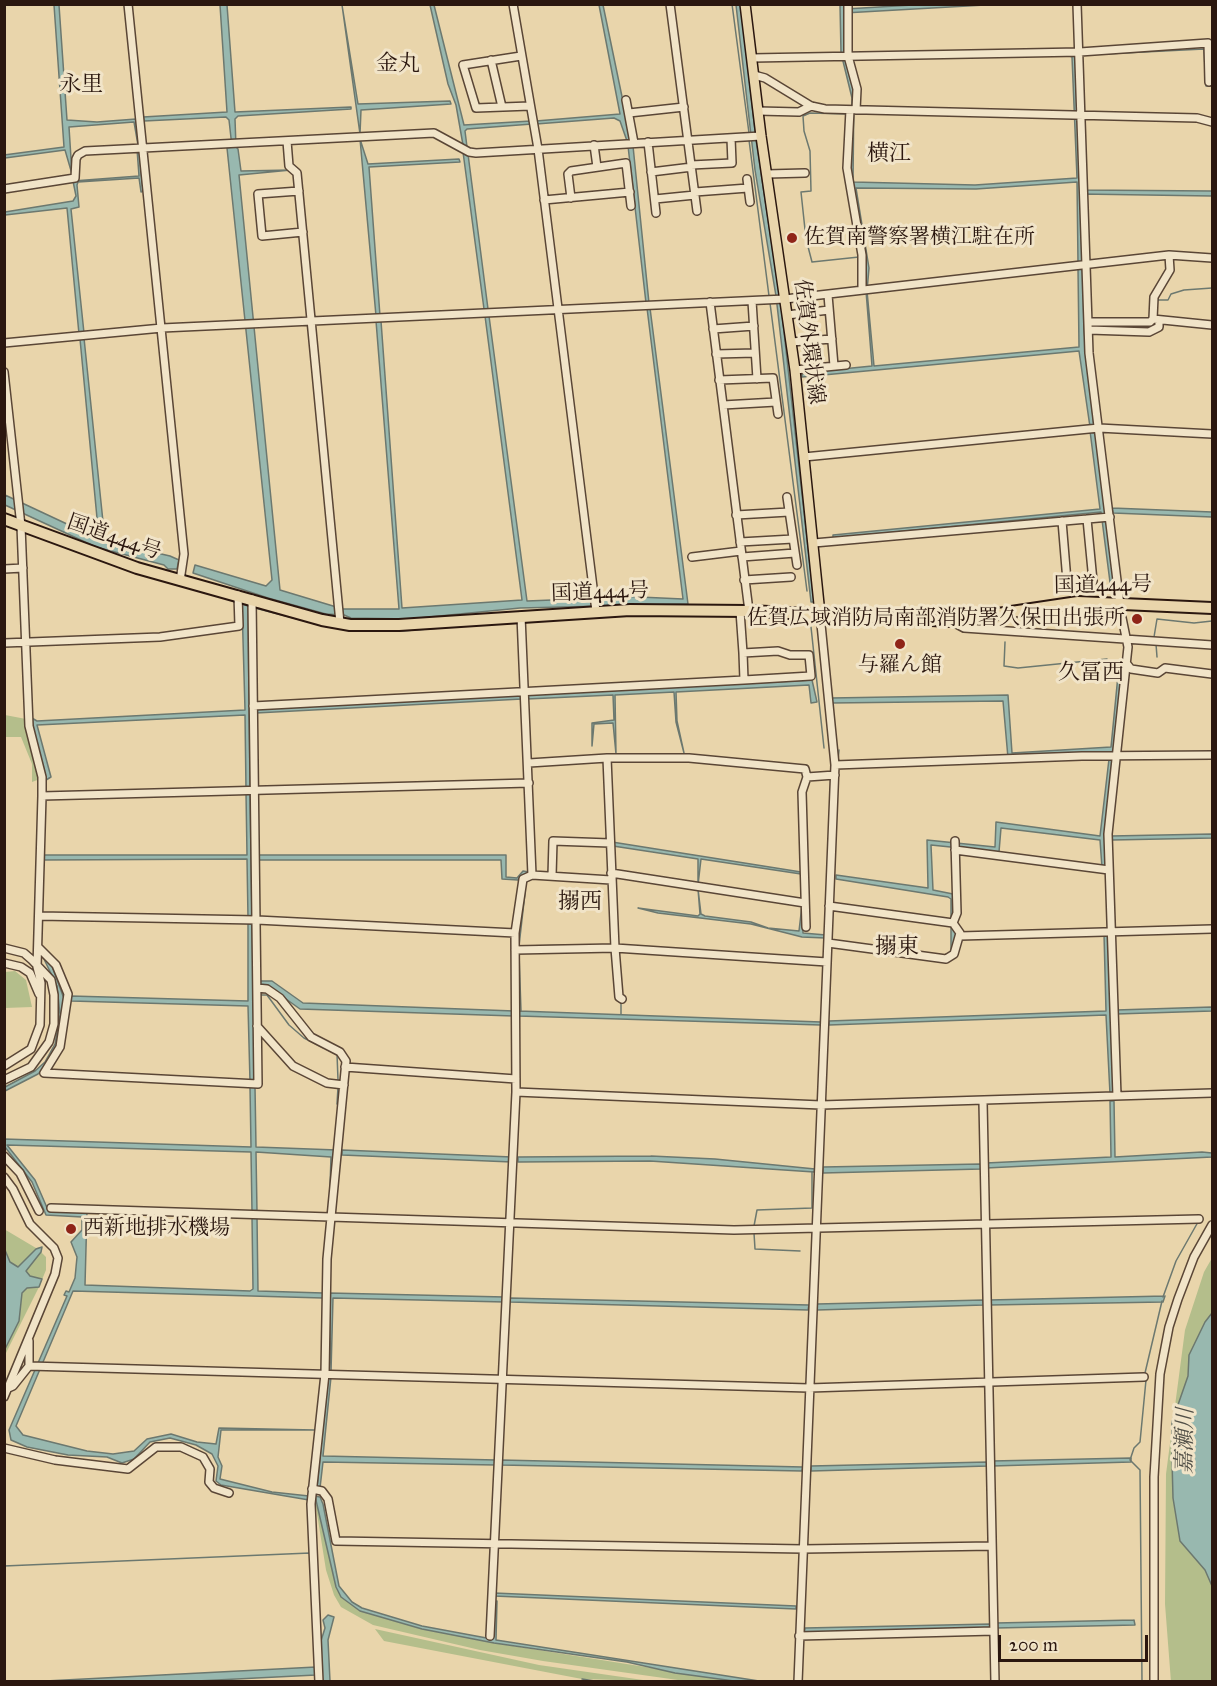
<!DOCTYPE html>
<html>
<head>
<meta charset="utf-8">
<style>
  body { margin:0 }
  #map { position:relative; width:1217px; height:1686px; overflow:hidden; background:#e9d5ab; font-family:"IM FELL Great Primer",serif }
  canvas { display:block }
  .frame { position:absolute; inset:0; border:6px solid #2b170f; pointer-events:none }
  .scale { position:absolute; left:998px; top:1635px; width:150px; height:27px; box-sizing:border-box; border:3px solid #2b170f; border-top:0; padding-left:8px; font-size:18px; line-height:21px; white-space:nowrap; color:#2b170f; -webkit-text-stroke:4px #f1e4c8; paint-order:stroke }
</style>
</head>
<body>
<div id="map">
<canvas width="1217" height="1686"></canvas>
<div class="frame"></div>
<div class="scale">200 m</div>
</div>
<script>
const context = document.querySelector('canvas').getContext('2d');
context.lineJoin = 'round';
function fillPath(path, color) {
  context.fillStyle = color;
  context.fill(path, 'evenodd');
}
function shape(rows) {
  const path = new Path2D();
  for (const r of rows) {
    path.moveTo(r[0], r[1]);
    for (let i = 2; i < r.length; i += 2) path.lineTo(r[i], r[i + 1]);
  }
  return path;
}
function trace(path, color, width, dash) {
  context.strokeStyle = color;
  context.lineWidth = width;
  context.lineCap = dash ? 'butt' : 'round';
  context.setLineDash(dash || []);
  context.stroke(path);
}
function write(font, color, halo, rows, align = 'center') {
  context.font = font + ' "IM FELL Great Primer","Noto Serif JP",serif';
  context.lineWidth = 6;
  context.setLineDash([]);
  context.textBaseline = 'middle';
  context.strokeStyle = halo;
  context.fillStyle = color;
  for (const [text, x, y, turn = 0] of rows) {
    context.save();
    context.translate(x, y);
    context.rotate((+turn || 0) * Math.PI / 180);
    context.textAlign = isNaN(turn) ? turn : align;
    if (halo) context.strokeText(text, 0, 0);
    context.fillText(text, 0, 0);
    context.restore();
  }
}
fillPath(shape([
  [5,715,26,719,40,779,32,782,32,764,21,737,5,737],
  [15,971,26,980,32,1007,5,1008,5,972],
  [4,1229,36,1248,42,1247,41,1252,46,1257,46,1270,39,1287,5,1355,5,1349,19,1321,5,1261],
  [1212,1258,1212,1681,1171,1682,1165,1604,1166,1474,1185,1330,1204,1272],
  [315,1501,319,1505,336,1587,360,1611,422,1629,494,1643,734,1681,685,1681,543,1661,480,1650,373,1625,341,1607,334,1595,326,1570],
  [375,1629,539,1665,650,1681,582,1679,384,1641]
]), '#b4be8b');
const water = shape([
  [54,5,59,5,67,120,97,122,136,119,138,145,134,122,69,127,72,174,65,150,5,158,4,155,64,147,54,5],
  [220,5,227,5,235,112,351,107,351,109,238,116,235,119,236,147,238,149,241,171,291,170,239,175,280,590,343,609,399,609,376,321,381,321,402,608,522,600,485,316,489,316,527,601,577,599,596,595,683,599,647,308,650,308,688,604,520,608,409,619,351,618,344,615,326,614,268,598,193,573,195,565,266,586,272,580,227,148,232,147,229,120,226,117,144,121,143,117,227,112,220,5],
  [342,5,358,104,450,101,451,104,361,110,360,134,342,5],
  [430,5,434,5,464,125,531,121,532,124,467,129,465,131,467,147,463,145,456,105,448,84,430,5],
  [599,5,603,5,631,140,627,141,620,121,614,118,536,124,536,121,620,114,599,5],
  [736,5,741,5,756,140,781,305,814,602,811,602,776,296,755,170,736,5],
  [840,5,844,5,845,9,913,5,985,5,844,13,845,53,854,88,853,182,975,185,1077,178,1072,57,1068,55,1077,53,1081,190,1212,191,1212,196,1081,194,1083,263,1078,263,1077,182,976,189,856,188,869,268,867,291,874,366,1079,347,1078,268,1083,267,1084,330,1094,427,1090,427,1079,351,802,377,802,373,872,366,866,291,865,260,851,182,852,98,841,53,840,5],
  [360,139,368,164,459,159,460,162,369,167,380,316,376,316,360,139],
  [628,146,633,146,649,303,646,303,628,146],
  [137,149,139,149,143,191,141,192,139,178,78,182,77,185,79,207,71,209,84,333,79,334,67,208,5,215,5,212,73,201,76,196,73,181,139,176,137,149],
  [463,152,468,154,488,309,484,309,463,152],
  [84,338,105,541,170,556,179,560,177,569,168,569,164,565,96,547,5,505,5,495,99,539,80,339,84,338],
  [1090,431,1095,431,1116,592,1111,590,1101,512,833,538,833,535,1100,509,1090,431],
  [1112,508,1212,512,1212,517,1113,513,1112,508],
  [242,604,248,606,250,790,246,790,245,715,37,725,51,777,46,780,30,717,37,721,245,710,242,604],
  [1119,665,1124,665,1115,754,1110,756,1110,752,1103,752,1103,754,1097,755,1096,752,1008,758,1003,701,831,703,831,698,1008,695,1012,753,1111,747,1119,665],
  [812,680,817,702,811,703,809,685,676,692,677,721,684,753,676,722,674,692,615,695,616,754,613,723,594,724,592,746,592,723,614,720,613,695,527,699,527,695,812,680],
  [522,695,522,699,256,713,256,709,522,695],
  [1109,759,1113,760,1105,838,1105,867,1102,868,1100,840,1001,828,999,852,931,845,933,890,953,894,958,932,951,954,951,899,948,897,836,879,836,875,928,888,927,840,995,847,996,822,1100,836,1109,759],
  [246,793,250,793,252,918,248,918,247,859,43,860,43,855,247,855,246,793],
  [1212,834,1212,838,1112,840,1111,836,1212,834],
  [612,842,801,872,802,875,802,898,801,874,701,859,698,885,698,859,613,846,612,842],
  [258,855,506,855,506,877,517,878,523,871,529,872,518,880,502,879,501,860,257,860,258,855],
  [698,889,701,914,705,916,751,922,768,928,799,931,802,905,803,933,826,935,825,938,802,937,751,924,658,913,638,908,698,916,700,914,698,889],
  [248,923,252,923,255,1082,250,1082,248,1006,71,1001,71,996,248,1001,248,923],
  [1104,934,1108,934,1114,1094,1110,1094,1106,1015,829,1025,829,1021,1106,1011,1104,934],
  [41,953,52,966,63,996,66,997,63,1002,58,1045,46,1066,38,1074,5,1091,5,1087,35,1071,45,1062,55,1044,60,1015,57,986,41,953],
  [259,981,272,981,303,1003,514,1011,514,1016,300,1009,272,989,259,986,259,981],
  [1212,1007,1212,1011,1116,1014,1116,1010,1212,1007],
  [519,1011,821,1022,821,1025,518,1016,519,1011],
  [250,1087,255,1087,256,1147,337,1150,332,1186,330,1186,331,1157,256,1152,257,1212,252,1212,251,1152,7,1145,35,1180,48,1210,87,1211,85,1285,250,1291,253,1289,252,1217,257,1217,258,1291,323,1293,323,1298,73,1291,16,1426,23,1435,87,1451,113,1454,134,1451,147,1439,171,1434,197,1442,216,1444,219,1428,315,1430,221,1430,218,1457,222,1466,220,1479,272,1492,309,1496,309,1500,221,1485,216,1481,218,1466,212,1454,196,1445,170,1438,150,1442,134,1459,122,1463,107,1457,68,1455,27,1447,11,1440,9,1430,67,1296,64,1295,66,1291,69,1292,75,1278,77,1257,71,1242,82,1230,82,1217,46,1215,32,1182,5,1147,4,1139,251,1147,250,1087],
  [1110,1101,1114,1101,1115,1157,1202,1152,1212,1153,1212,1157,986,1168,986,1163,1111,1157,1110,1101],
  [342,1150,512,1157,512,1162,342,1155,342,1150],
  [651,1156,715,1159,815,1169,814,1172,650,1161,518,1162,518,1157,651,1156],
  [981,1164,981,1169,823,1173,823,1167,981,1164],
  [42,1247,41,1252,26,1271,30,1276,42,1279,39,1287,27,1288,22,1293,19,1321,5,1349,5,1250,10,1262,18,1267,36,1249,42,1247],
  [329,1293,505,1297,505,1302,333,1298,331,1372,329,1293],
  [1165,1296,1163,1302,989,1305,989,1300,1165,1296],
  [510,1298,809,1305,808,1310,510,1302,510,1298],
  [984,1300,984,1305,817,1310,817,1304,984,1300],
  [1212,1313,1212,1586,1205,1570,1180,1541,1173,1498,1172,1460,1172,1422,1188,1376,1189,1355,1205,1322,1212,1313],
  [328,1377,331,1377,323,1456,496,1460,496,1465,323,1462,320,1488,317,1487,328,1377],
  [1131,1458,1131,1462,992,1466,992,1461,1131,1458],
  [501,1460,803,1467,802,1471,501,1465,501,1460],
  [988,1462,988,1466,811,1471,811,1466,988,1462],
  [315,1496,320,1497,323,1504,339,1586,352,1602,362,1608,422,1626,492,1639,494,1601,497,1601,496,1640,759,1681,734,1681,675,1673,627,1662,494,1643,422,1629,360,1611,341,1597,336,1587,315,1496],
  [494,1593,796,1606,796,1609,494,1596,494,1593],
  [328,1615,334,1617,328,1640,330,1681,322,1681,320,1644,325,1628,323,1620,328,1615],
  [1134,1620,1135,1625,996,1628,996,1623,1134,1620],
  [991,1624,991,1629,804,1633,805,1628,991,1624],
  [316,1667,316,1675,177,1682,26,1682,316,1667]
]);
fillPath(water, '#98b8af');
trace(water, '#6c786f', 1.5);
trace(shape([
  [732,4,749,133],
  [1104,54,1204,49,1206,86,1212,86],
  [848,114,810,113,803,116,804,131,810,151,811,191,801,192,806,239,812,262,859,257],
  [749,140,769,296],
  [1156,300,1168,300,1171,294,1184,290,1212,288],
  [770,303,807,591],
  [255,608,328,627,361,631,402,631,505,623],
  [811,627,824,748],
  [1154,637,1157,619,1194,623,1212,621],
  [1005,642,1004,666,1018,668,1107,659],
  [1156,644,1157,657],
  [1121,661,1121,665],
  [838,761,839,750],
  [525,893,519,946,579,945],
  [519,953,521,1011],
  [260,995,267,995,289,1025,304,1038,324,1048],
  [621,1000,621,1014],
  [337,1054,338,1080],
  [337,1104,338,1087],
  [754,1226,757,1210,812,1208,812,1172],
  [754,1233,755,1249,800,1251],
  [1163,1297,1176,1261,1198,1222],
  [1145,1373,1162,1301],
  [4,1566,310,1553,310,1562],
  [582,1679,601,1682],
  [1142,1682,1140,1470,1130,1460,1134,1448,1140,1442,1146,1380]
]), '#6c786f', 1.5);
const minor = shape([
  [128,4,184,554,180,581],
  [513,4,538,149,596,611],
  [670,4,697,211],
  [848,4,848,56,857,89,856,110],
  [1077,4,1089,353,1121,613,1128,647,1108,834,1117,1096],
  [521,56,463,65,476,108,530,106],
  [752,58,1080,52,1208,43,1209,82,1212,81],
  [491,60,502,107],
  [754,75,765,78,811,106,825,109,1197,118,1212,122],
  [626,100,634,143],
  [850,110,847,168,862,255,862,290],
  [758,111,799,112,811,106],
  [629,113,684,107],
  [287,141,289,166,297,173,340,623],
  [648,142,656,213],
  [594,145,597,167],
  [691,165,732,163,731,138],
  [651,172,692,167],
  [767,174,805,173],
  [747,179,750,202],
  [4,189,75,178,76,159,78,155,85,151,434,133,469,152,476,153,761,136],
  [299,191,258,194,262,236,303,232],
  [695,192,748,188],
  [571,198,568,174,571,171,626,163,631,206],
  [655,199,695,195],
  [544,200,630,192],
  [828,295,834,366],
  [752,301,757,379],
  [710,302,749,611],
  [787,315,829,310],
  [1153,319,1154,297,1170,270,1169,255],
  [1088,322,1150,322,1153,319,1212,325],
  [713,329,754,326],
  [1089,330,1149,332,1159,327,1159,320],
  [791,342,832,339],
  [4,343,162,328,785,299,1169,255,1212,258],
  [716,354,755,353],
  [795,370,846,365],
  [4,372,21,526,29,726,42,777,42,796,37,967,41,983,40,1025,31,1049,4,1066],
  [719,380,773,378,778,414],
  [723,405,776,402],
  [804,457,1099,428,1212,434],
  [787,497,797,565],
  [736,515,789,512],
  [1062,521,1067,581,1093,581,1087,519],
  [740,542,793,539],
  [814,543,1110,517],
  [692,557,741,551],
  [742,557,795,553],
  [4,569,23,568],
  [744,580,791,577],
  [740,611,743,653,744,680,811,676,809,655,790,655,778,651,743,653],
  [521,616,532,875],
  [951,621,964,628,1212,645],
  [4,643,160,637,239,626,238,595],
  [1127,664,1131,669,1158,673,1165,668,1212,674],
  [253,706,744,680],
  [607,758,615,948,619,997,622,999],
  [529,763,607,758,689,758,805,769,807,777,835,775],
  [835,765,1082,756,1212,755],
  [42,796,529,783],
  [955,850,1109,870],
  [611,873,805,903],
  [552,876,553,841,610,843],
  [611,880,532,875,523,879,515,933,516,1092,821,1105,1212,1093],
  [39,916,257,920,515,933],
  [953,923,957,913,955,841],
  [806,927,802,792,807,777],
  [960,936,1212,929],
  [828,943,946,959,954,954,960,933,953,923,829,906],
  [38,947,56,965,68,994,60,1047,44,1073,258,1084,252,599],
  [4,948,24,953,32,960,51,980,54,995,54,1024,49,1042,31,1067,4,1080],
  [515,950,615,948,827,962],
  [4,963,21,967,30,973,39,994],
  [257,988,267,989,280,998,311,1037,340,1052,346,1061,327,1259,325,1374,311,1504,319,1682],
  [257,1026,293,1066,327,1083,344,1085],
  [345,1067,516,1079],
  [983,1102,995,1682],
  [4,1156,20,1173,39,1211],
  [4,1177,13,1189,30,1224,54,1248,58,1258,55,1274,4,1397],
  [51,1208,734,1230,1199,1219],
  [29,1366,29,1341],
  [4,1390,13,1386,29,1366,809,1388,1144,1377],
  [4,1448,55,1460,128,1469,156,1447,181,1447,203,1457,210,1469,209,1482,214,1488,229,1493],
  [312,1489,322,1491,328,1499,336,1541,803,1549,992,1546],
  [490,1636,516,1092],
  [799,1636,994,1631],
  [798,1682,835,765,820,614],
  [1154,1682,1154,1477,1160,1374,1169,1327,1178,1299,1194,1257,1212,1225]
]);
const major = shape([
  [745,4,761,136,795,370,820,614]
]);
const highway = shape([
  [4,519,137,568,322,620,350,625,399,625,630,610,749,611,951,621,1078,602,1212,608]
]);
trace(minor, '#5a4636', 10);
trace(major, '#2b170f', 12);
trace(highway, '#2b170f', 14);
trace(minor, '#f1e4c8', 7);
trace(major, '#e9d5ab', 9);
trace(highway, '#e9d5ab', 10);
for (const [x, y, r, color] of [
  [792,238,6,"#8f2418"],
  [1137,619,6,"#8f2418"],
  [900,644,6,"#8f2418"],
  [71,1229,6,"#8f2418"]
]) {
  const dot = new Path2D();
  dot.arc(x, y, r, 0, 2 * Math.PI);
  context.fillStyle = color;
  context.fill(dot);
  trace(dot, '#f1e4c8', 2);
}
write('21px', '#2b170f', '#f1e4c8', [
  ["佐賀南警察署横江駐在所",804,238],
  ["佐賀広域消防局南部消防署久保田出張所",1125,619,"right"],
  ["与羅ん館",900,666,"center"],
  ["西新地排水機場",83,1229]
], 'left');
write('21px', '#2b170f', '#f1e4c8', [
  ["佐賀外環状線",808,342,83],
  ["国道444号",114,538,19],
  ["国道444号",1103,586,-1],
  ["国道444号",600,593,-2]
]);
write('22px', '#2b170f', '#f1e4c8', [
  ["金丸",398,65],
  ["永里",81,86],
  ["横江",889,155],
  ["久冨西",1091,674],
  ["搦西",580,903],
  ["搦東",897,948]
]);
write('italic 22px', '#514f47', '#f1e4c8', [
  ["嘉瀬川",1186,1441,-89]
]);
</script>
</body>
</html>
